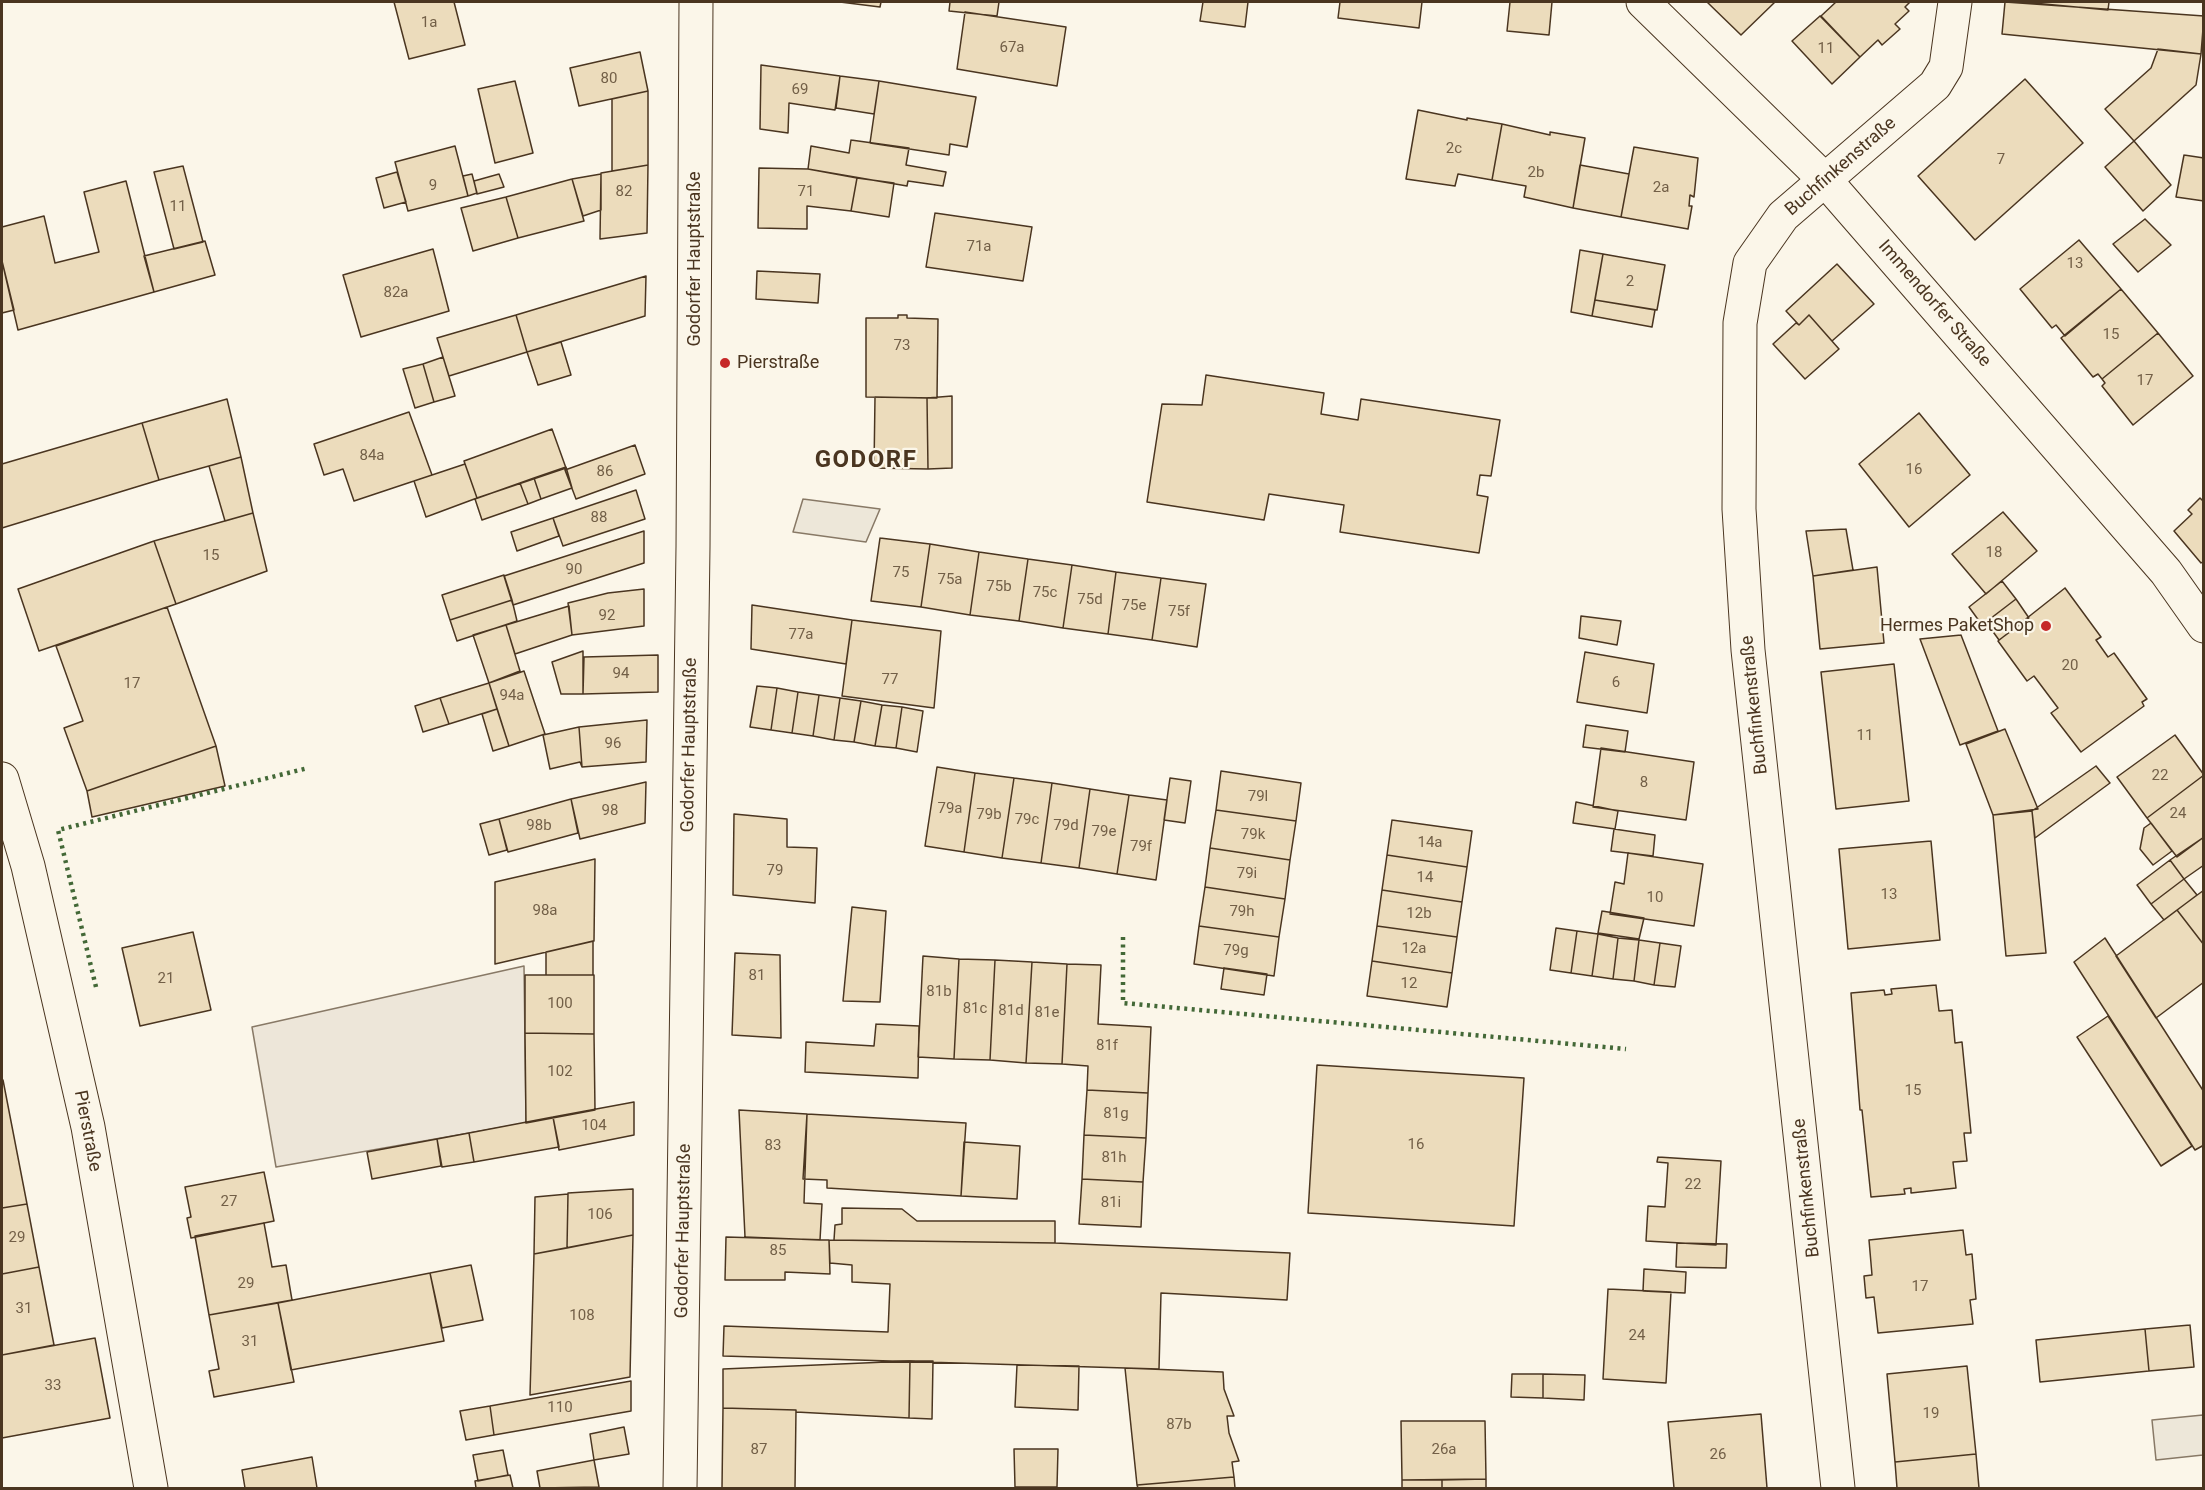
<!DOCTYPE html>
<html>
<head>
<meta charset="utf-8">
<style>
  body { margin:0 }
  #map { position:relative; width:2205px; height:1490px; overflow:hidden; background:#fbf6e9; font-family:Roboto,sans-serif }
  canvas { display:block }
  .frame { position:absolute; inset:0; border:3px solid #4a3520; pointer-events:none }
</style>
</head>
<body>
<div id="map">
<canvas width="2205" height="1490"></canvas>
<div class="frame"></div>
</div>
<script>
const context = document.querySelector('canvas').getContext('2d');
context.lineJoin = 'round';
function fillPath(path, color) {
  context.fillStyle = color;
  context.fill(path, 'evenodd');
}
function shape(rows) {
  const path = new Path2D();
  for (const r of rows) {
    path.moveTo(r[0], r[1]);
    for (let i = 2; i < r.length; i += 2) path.lineTo(r[i], r[i + 1]);
  }
  return path;
}
function trace(path, color, width, dash) {
  context.strokeStyle = color;
  context.lineWidth = width;
  context.lineCap = dash ? 'butt' : 'round';
  context.setLineDash(dash || []);
  context.stroke(path);
}
function write(font, color, halo, rows, align = 'center') {
  context.font = font + ' Roboto,sans-serif';
  context.lineWidth = 4.5;
  context.setLineDash([]);
  context.textBaseline = 'middle';
  context.strokeStyle = halo;
  context.fillStyle = color;
  for (const [text, x, y, turn = 0] of rows) {
    context.save();
    context.translate(x, y);
    context.rotate((+turn || 0) * Math.PI / 180);
    context.textAlign = isNaN(turn) ? turn : align;
    if (halo) context.strokeText(text, 0, 0);
    context.fillText(text, 0, 0);
    context.restore();
  }
}
const green = shape([
  [524,966,526,1123,276,1167,252,1027,524,966]
]);
fillPath(green, '#ede6d9');
trace(green, '#887966', 1.5);
const parking = shape([
  [803,499,880,509,866,542,793,532,803,499],
  [2203,1415,2203,1455,2156,1460,2152,1420,2203,1415]
]);
fillPath(parking, '#ede7d9');
trace(parking, '#887966', 1.5);
const building = shape([
  [394,2,454,2,465,45,409,59,394,2],
  [840,2,881,2,880,7,840,2],
  [950,2,999,2,997,16,949,11,950,2],
  [1203,2,1248,2,1245,27,1200,21,1203,2],
  [1340,2,1422,2,1419,28,1338,18,1340,2],
  [1510,2,1552,2,1549,35,1507,31,1510,2],
  [1707,2,1775,2,1741,35,1707,2],
  [1836,2,1910,2,1905,7,1909,11,1895,24,1900,29,1882,45,1878,40,1860,57,1821,16,1836,2],
  [2005,2,2204,16,2201,54,2002,34,2005,2],
  [2023,2,2109,2,2108,10,2023,2],
  [965,12,1066,27,1057,86,957,69,965,12],
  [1820,16,1860,57,1832,84,1792,41,1820,16],
  [2158,49,2201,54,2196,85,2134,141,2105,109,2151,68,2158,49],
  [640,52,648,91,579,106,570,68,640,52],
  [761,65,840,76,835,110,789,103,788,133,760,129,761,65],
  [840,76,879,81,874,114,836,108,840,76],
  [2025,79,2083,143,1975,240,1918,176,2025,79],
  [515,81,533,153,495,163,478,89,515,81],
  [879,81,976,97,967,147,950,144,949,155,870,143,879,81],
  [648,91,648,165,612,171,612,99,648,91],
  [1418,110,1467,120,1467,118,1502,124,1492,180,1458,174,1455,186,1406,179,1418,110],
  [1502,124,1550,135,1550,132,1585,138,1573,208,1524,197,1526,186,1492,180,1502,124],
  [851,140,909,148,906,165,946,172,943,186,908,181,907,186,808,169,811,146,849,153,851,140],
  [2134,141,2171,185,2143,211,2105,167,2134,141],
  [455,146,468,196,408,211,395,162,455,146],
  [1634,147,1698,158,1694,197,1690,195,1689,206,1692,206,1688,229,1621,217,1634,147],
  [2184,155,2204,158,2204,201,2176,197,2184,155],
  [648,165,647,233,600,239,601,173,648,165],
  [1580,165,1629,174,1621,217,1573,208,1580,165],
  [183,166,203,242,174,249,154,172,183,166],
  [759,168,808,169,857,178,851,211,807,206,807,229,758,228,759,168],
  [397,172,406,202,384,208,376,178,397,172],
  [472,174,477,193,468,196,463,176,472,174],
  [499,174,504,187,477,194,474,181,499,174],
  [601,174,601,210,583,216,572,179,601,174],
  [857,178,894,183,889,217,851,211,857,178],
  [572,179,584,221,518,238,506,197,572,179],
  [126,181,154,292,18,330,2,261,2,227,44,216,55,263,99,252,84,192,126,181],
  [506,197,518,238,473,251,461,208,506,197],
  [935,213,1032,227,1023,281,926,267,935,213],
  [2145,219,2171,245,2138,272,2113,244,2145,219],
  [2079,240,2121,289,2065,336,2056,325,2052,328,2020,289,2079,240],
  [205,241,215,275,154,292,144,256,205,241],
  [433,249,449,311,361,337,343,275,433,249],
  [1580,250,1603,254,1592,316,1571,312,1580,250],
  [1603,254,1665,265,1657,310,1595,300,1603,254],
  [2,261,14,310,2,313,2,261],
  [1837,264,1874,304,1832,341,1809,315,1799,325,1786,311,1837,264],
  [757,271,820,274,818,303,756,299,757,271],
  [646,276,645,316,527,352,516,315,646,276],
  [2121,289,2158,333,2102,379,2098,374,2093,377,2061,338,2121,289],
  [1595,300,1655,310,1652,327,1592,316,1595,300],
  [516,315,527,352,449,376,437,338,516,315],
  [898,315,907,315,907,318,938,319,937,398,866,397,866,318,898,318,898,315],
  [1809,315,1839,349,1805,379,1773,344,1796,323,1799,325,1809,315],
  [2158,333,2193,376,2133,425,2102,386,2105,383,2102,379,2158,333],
  [561,342,571,375,538,385,527,352,561,342],
  [443,357,455,396,434,402,423,364,443,357],
  [423,364,434,402,415,408,403,369,423,364],
  [1206,375,1324,393,1321,414,1358,420,1361,399,1500,420,1491,476,1480,475,1477,495,1488,497,1479,553,1340,532,1344,505,1269,494,1264,520,1147,502,1162,404,1202,405,1206,375],
  [952,396,952,468,928,469,927,398,952,396],
  [875,397,927,398,928,469,874,468,875,397],
  [227,399,241,457,159,480,142,423,227,399],
  [409,412,432,475,354,501,343,469,324,475,314,444,409,412],
  [1919,413,1970,475,1909,527,1859,464,1919,413],
  [142,423,159,480,2,528,2,464,142,423],
  [552,429,566,468,477,498,464,461,552,429],
  [635,445,645,474,576,499,565,470,635,445],
  [241,457,253,513,225,521,209,466,241,457],
  [465,464,477,498,426,517,414,481,465,464],
  [566,467,572,488,541,499,534,478,566,467],
  [534,478,541,499,528,504,520,483,534,478],
  [520,483,528,504,482,520,475,499,520,483],
  [636,490,645,519,563,546,553,518,636,490],
  [2200,498,2204,502,2204,561,2201,563,2174,531,2192,514,2188,510,2200,498],
  [2003,512,2037,551,1986,594,1952,554,2003,512],
  [253,513,267,571,176,604,154,541,253,513],
  [553,518,559,536,517,551,511,532,553,518],
  [1846,529,1853,570,1813,576,1806,531,1846,529],
  [644,531,644,563,513,605,504,576,644,531],
  [880,538,930,544,921,607,871,601,880,538],
  [154,541,176,604,39,651,18,589,154,541],
  [930,544,979,552,970,615,921,607,930,544],
  [979,552,1028,559,1019,621,970,615,979,552],
  [1028,559,1072,565,1063,628,1019,621,1028,559],
  [1072,565,1116,572,1108,634,1063,628,1072,565],
  [1877,567,1884,643,1820,649,1813,576,1877,567],
  [1116,572,1161,578,1152,640,1108,634,1116,572],
  [504,575,512,600,450,620,442,595,504,575],
  [1161,578,1206,584,1197,647,1152,640,1161,578],
  [2002,581,2016,599,1982,625,1969,607,2002,581],
  [2065,588,2101,637,2096,640,2108,657,2114,653,2147,699,2142,702,2144,706,2081,752,2051,713,2058,708,2034,676,2027,681,1998,641,2065,588],
  [644,589,644,626,572,635,568,603,608,593,644,589],
  [2016,599,2029,618,1999,640,1986,622,2016,599],
  [512,600,517,621,457,641,450,620,512,600],
  [752,605,852,620,846,664,751,649,752,605],
  [569,606,572,635,515,654,506,625,569,606],
  [167,607,216,746,87,791,64,728,83,721,56,646,167,607],
  [1581,616,1621,621,1617,645,1579,638,1581,616],
  [852,620,941,631,934,708,842,696,852,620],
  [506,625,520,671,489,683,473,635,506,625],
  [1961,635,1998,731,1960,745,1920,639,1961,635],
  [583,651,583,694,561,694,552,662,583,651],
  [1585,652,1654,664,1647,713,1577,702,1585,652],
  [658,655,658,692,583,694,584,657,658,655],
  [1894,664,1909,801,1836,809,1821,672,1894,664],
  [524,671,545,734,509,746,489,683,524,671],
  [489,683,497,709,449,724,440,698,489,683],
  [757,686,777,688,771,730,750,727,757,686],
  [777,688,798,692,792,733,771,730,777,688],
  [798,692,819,695,813,736,792,733,798,692],
  [819,695,840,698,834,740,813,736,819,695],
  [440,698,449,724,423,732,415,706,440,698],
  [840,698,861,701,854,742,834,740,840,698],
  [861,701,882,705,875,746,854,742,861,701],
  [882,705,902,707,896,748,875,746,882,705],
  [902,707,923,711,917,752,896,748,902,707],
  [497,709,509,746,493,751,482,714,497,709],
  [647,720,646,762,582,767,579,727,647,720],
  [1586,725,1628,731,1625,752,1583,747,1586,725],
  [579,727,582,767,580,762,550,769,543,735,579,727],
  [2005,729,2038,809,1993,815,1966,744,2005,729],
  [2175,735,2204,775,2147,818,2117,777,2175,735],
  [216,746,225,786,92,817,87,791,216,746],
  [1601,748,1694,762,1686,820,1593,807,1601,748],
  [2096,766,2110,783,2035,838,2032,811,2096,766],
  [937,767,975,773,964,852,925,846,937,767],
  [1221,771,1301,783,1296,821,1216,810,1221,771],
  [975,773,1014,778,1002,858,964,852,975,773],
  [2204,775,2204,837,2177,857,2147,818,2204,775],
  [1014,778,1052,783,1041,863,1002,858,1014,778],
  [1170,778,1191,781,1185,823,1164,820,1170,778],
  [646,782,645,823,580,839,571,799,646,782],
  [1052,783,1090,789,1079,868,1041,863,1052,783],
  [1090,789,1129,795,1117,874,1079,868,1090,789],
  [1129,795,1167,800,1156,880,1117,874,1129,795],
  [571,799,578,833,508,852,499,819,571,799],
  [1576,802,1618,811,1615,829,1573,823,1576,802],
  [1216,810,1296,821,1290,860,1210,848,1216,810],
  [2032,811,2046,953,2006,956,1993,815,2032,811],
  [734,814,787,819,787,847,817,848,815,903,733,895,734,814],
  [499,819,507,850,489,855,480,824,499,819],
  [1392,820,1472,831,1467,867,1387,855,1392,820],
  [2151,823,2172,851,2153,865,2140,849,2144,828,2151,823],
  [1614,829,1655,835,1653,856,1611,851,1614,829],
  [2204,837,2204,865,2184,879,2170,860,2204,837],
  [1931,841,1940,940,1848,949,1839,849,1931,841],
  [1210,848,1290,860,1285,899,1205,887,1210,848],
  [1628,853,1703,864,1694,926,1610,914,1615,882,1624,884,1628,853],
  [1387,855,1467,867,1462,902,1382,890,1387,855],
  [595,859,594,941,495,964,495,882,595,859],
  [2170,860,2184,879,2151,904,2137,885,2170,860],
  [2184,879,2197,895,2164,920,2151,904,2184,879],
  [1205,887,1285,899,1279,937,1199,926,1205,887],
  [1382,890,1462,902,1457,937,1377,926,1382,890],
  [2204,890,2204,945,2177,910,2204,890],
  [852,907,886,911,880,1002,843,1001,852,907],
  [2177,910,2204,945,2204,982,2156,1018,2116,956,2177,910],
  [1602,911,1644,918,1639,939,1598,933,1602,911],
  [1199,926,1279,937,1274,976,1194,964,1199,926],
  [1377,926,1457,937,1452,973,1372,961,1377,926],
  [1556,928,1577,931,1571,973,1550,970,1556,928],
  [1577,931,1598,934,1592,976,1571,973,1577,931],
  [193,932,211,1010,140,1026,122,948,193,932],
  [1598,934,1618,938,1613,979,1592,976,1598,934],
  [1618,938,1639,940,1634,981,1613,979,1618,938],
  [2105,938,2204,1092,2204,1145,2195,1150,2074,962,2105,938],
  [1639,940,1660,943,1654,985,1634,981,1639,940],
  [593,941,593,975,546,975,546,952,593,941],
  [1660,943,1681,946,1675,987,1654,985,1660,943],
  [735,953,780,955,781,1038,732,1035,735,953],
  [923,956,959,959,954,1059,918,1057,923,956],
  [959,959,995,960,990,1060,954,1059,959,959],
  [995,960,1032,962,1026,1063,990,1060,995,960],
  [1372,961,1452,973,1447,1007,1367,996,1372,961],
  [1032,962,1067,964,1062,1064,1026,1063,1032,962],
  [1067,964,1101,965,1098,1024,1151,1027,1148,1093,1087,1090,1088,1066,1062,1064,1067,964],
  [1224,968,1267,974,1264,995,1221,989,1224,968],
  [525,975,594,975,594,1034,525,1033,525,975],
  [1936,985,1939,1011,1952,1010,1955,1043,1962,1042,1971,1133,1964,1133,1967,1161,1953,1162,1956,1188,1911,1193,1911,1188,1904,1189,1905,1194,1871,1197,1862,1110,1860,1110,1851,993,1884,990,1885,995,1892,994,1891,989,1936,985],
  [2108,1016,2192,1146,2161,1166,2077,1037,2108,1016],
  [876,1024,919,1026,918,1078,805,1072,806,1042,874,1046,876,1024],
  [525,1033,594,1034,595,1110,526,1123,525,1033],
  [1317,1065,1524,1078,1514,1226,1308,1213,1317,1065],
  [3,1080,27,1204,2,1208,2,1081,3,1080],
  [1087,1090,1148,1093,1146,1138,1084,1135,1087,1090],
  [634,1102,634,1135,559,1150,553,1117,634,1102],
  [739,1110,807,1114,804,1203,822,1204,820,1240,745,1237,739,1110],
  [807,1114,966,1123,961,1196,827,1188,827,1180,803,1179,807,1114],
  [553,1117,559,1147,474,1162,469,1133,553,1117],
  [469,1133,474,1162,442,1167,437,1139,469,1133],
  [1084,1135,1146,1138,1143,1182,1082,1179,1084,1135],
  [437,1139,441,1166,372,1179,367,1152,437,1139],
  [964,1142,1020,1146,1017,1199,961,1196,964,1142],
  [1658,1157,1721,1161,1716,1245,1646,1241,1648,1206,1665,1207,1668,1163,1657,1162,1658,1157],
  [264,1172,274,1221,191,1238,187,1218,191,1217,185,1187,264,1172],
  [1082,1179,1143,1182,1141,1227,1079,1224,1082,1179],
  [633,1189,633,1235,567,1248,568,1193,633,1189],
  [568,1194,567,1248,534,1254,535,1197,568,1194],
  [27,1204,39,1267,2,1274,2,1208,27,1204],
  [842,1208,902,1209,917,1221,1055,1221,1055,1243,834,1240,835,1225,842,1224,842,1208],
  [264,1223,272,1267,286,1265,292,1300,209,1315,195,1236,264,1223],
  [1963,1230,1966,1255,1972,1254,1976,1299,1970,1300,1973,1324,1878,1333,1874,1297,1866,1298,1864,1276,1872,1275,1869,1240,1963,1230],
  [633,1235,630,1377,530,1395,534,1254,633,1235],
  [726,1237,829,1240,830,1274,785,1272,785,1280,725,1280,726,1237],
  [829,1240,1055,1243,1290,1253,1287,1300,1161,1293,1159,1369,723,1356,724,1326,888,1332,890,1284,852,1282,852,1265,830,1263,829,1240],
  [1677,1243,1727,1244,1726,1268,1676,1267,1677,1243],
  [471,1265,483,1320,442,1328,430,1273,471,1265],
  [39,1267,54,1345,2,1355,2,1274,39,1267],
  [1644,1269,1686,1272,1685,1293,1643,1291,1644,1269],
  [430,1273,444,1341,291,1370,278,1303,430,1273],
  [1608,1289,1671,1292,1666,1383,1603,1379,1608,1289],
  [278,1303,294,1382,214,1397,209,1371,219,1369,209,1315,278,1303],
  [2190,1325,2194,1367,2149,1371,2145,1329,2190,1325],
  [2145,1329,2149,1371,2040,1382,2036,1340,2145,1329],
  [95,1338,110,1418,2,1438,2,1355,95,1338],
  [910,1361,933,1361,932,1419,909,1418,910,1361],
  [910,1361,909,1418,796,1412,796,1410,723,1408,723,1369,910,1361],
  [1017,1365,1079,1366,1078,1410,1015,1407,1017,1365],
  [1967,1366,1976,1454,1895,1462,1887,1374,1967,1366],
  [1125,1368,1223,1372,1224,1389,1234,1416,1227,1416,1229,1433,1239,1461,1232,1462,1234,1477,1137,1485,1125,1368],
  [1512,1374,1543,1374,1543,1398,1511,1397,1512,1374],
  [1543,1374,1585,1375,1584,1400,1543,1398,1543,1374],
  [631,1381,631,1411,494,1435,490,1406,631,1381],
  [490,1406,494,1435,466,1440,460,1411,490,1406],
  [723,1408,796,1410,795,1488,722,1488,723,1408],
  [1761,1414,1767,1488,1674,1488,1668,1422,1761,1414],
  [1401,1421,1485,1421,1486,1479,1402,1480,1401,1421],
  [624,1427,629,1454,594,1460,590,1434,624,1427],
  [1014,1449,1058,1449,1057,1487,1015,1487,1014,1449],
  [503,1450,508,1475,478,1481,473,1455,503,1450],
  [1976,1454,1979,1488,1897,1488,1895,1462,1976,1454],
  [312,1457,317,1488,245,1488,242,1470,312,1457],
  [594,1460,599,1487,540,1488,537,1471,594,1460],
  [510,1475,513,1488,476,1488,475,1481,510,1475],
  [1234,1477,1235,1488,1138,1488,1137,1485,1234,1477],
  [1486,1479,1486,1488,1442,1488,1442,1480,1486,1479],
  [1402,1480,1442,1480,1442,1488,1402,1488,1402,1480],
  [1015,1487,1057,1487,1057,1488,1015,1488,1015,1487]
]);
fillPath(building, '#ecdcbc');
trace(building, '#4a3520', 1.5);
const minor = shape([
  [2,779,28,866,88,1127,151,1488],
  [1838,1488,1748,650,1739,509,1740,323,1750,263,1783,216,1935,85,1946,67,1955,2]
]);
const tertiary = shape([
  [1643,2,1826,181,2166,572,2204,626],
  [680,1488,693,547,696,2]
]);
trace(minor, '#4a3520', 35);
trace(tertiary, '#4a3520', 35);
trace(minor, '#fbf6e9', 33);
trace(tertiary, '#fbf6e9', 33);
trace(shape([
  [1123,937,1123,1003,1626,1049],
  [96,987,58,830,308,768]
]), '#436837', 4.5, [3, 4.5]);
for (const [x, y, r, color] of [
  [725,363,6,"#c62828"],
  [2046,626,6,"#c62828"]
]) {
  const dot = new Path2D();
  dot.arc(x, y, r, 0, 2 * Math.PI);
  context.fillStyle = color;
  context.fill(dot);
  trace(dot, '#fbf6e9', 2);
}
write('15px', '#725f47', null, [
  ["1a",429,23],
  ["67a",1012,48],
  ["11",1826,49],
  ["80",609,79],
  ["69",800,90],
  ["2c",1454,149],
  ["7",2001,160],
  ["2b",1536,173],
  ["9",433,186],
  ["2a",1661,188],
  ["82",624,192],
  ["71",806,192],
  ["11",178,207],
  ["71a",979,247],
  ["13",2075,264],
  ["2",1630,282],
  ["82a",396,293],
  ["15",2111,335],
  ["73",902,346],
  ["17",2145,381],
  ["84a",372,456],
  ["16",1914,470],
  ["86",605,472],
  ["88",599,518],
  ["18",1994,553],
  ["15",211,556],
  ["90",574,570],
  ["75",901,573],
  ["75a",950,580],
  ["75b",999,587],
  ["75c",1045,593],
  ["75d",1090,600],
  ["75e",1134,606],
  ["75f",1179,612],
  ["92",607,616],
  ["77a",801,635],
  ["20",2070,666],
  ["94",621,674],
  ["77",890,680],
  ["6",1616,683],
  ["17",132,684],
  ["94a",512,696],
  ["11",1865,736],
  ["96",613,744],
  ["22",2160,776],
  ["8",1644,783],
  ["79l",1258,797],
  ["79a",950,809],
  ["98",610,811],
  ["24",2178,814],
  ["79b",989,815],
  ["79c",1027,820],
  ["98b",539,826],
  ["79d",1066,826],
  ["79e",1104,832],
  ["79k",1253,835],
  ["14a",1430,843],
  ["79f",1141,847],
  ["79",775,871],
  ["79i",1247,874],
  ["14",1425,878],
  ["13",1889,895],
  ["10",1655,898],
  ["98a",545,911],
  ["79h",1242,912],
  ["12b",1419,914],
  ["12a",1414,949],
  ["79g",1236,951],
  ["81",757,976],
  ["21",166,979],
  ["12",1409,984],
  ["81b",939,992],
  ["100",560,1004],
  ["81c",975,1009],
  ["81d",1011,1011],
  ["81e",1047,1013],
  ["81f",1107,1046],
  ["102",560,1072],
  ["15",1913,1091],
  ["81g",1116,1114],
  ["104",594,1126],
  ["16",1416,1145],
  ["83",773,1146],
  ["81h",1114,1158],
  ["22",1693,1185],
  ["27",229,1202],
  ["81i",1111,1203],
  ["106",600,1215],
  ["29",17,1238],
  ["85",778,1251],
  ["29",246,1284],
  ["17",1920,1287],
  ["31",24,1309],
  ["108",582,1316],
  ["24",1637,1336],
  ["31",250,1342],
  ["33",53,1386],
  ["110",560,1408],
  ["19",1931,1414],
  ["87b",1179,1425],
  ["87",759,1450],
  ["26a",1444,1450],
  ["26",1718,1455]
]);
write('18px', '#4a3520', '#fbf6e9', [
  ["Buchfinkenstraße",1841,167,-41],
  ["Godorfer Hauptstraße",695,259,-90],
  ["Immendorfer Straße",1934,304,49],
  ["Buchfinkenstraße",1755,705,-96],
  ["Godorfer Hauptstraße",690,745,-89],
  ["Pierstraße",87,1131,79],
  ["Buchfinkenstraße",1807,1188,-96],
  ["Godorfer Hauptstraße",684,1231,-89]
]);
write('18px', '#4a3520', '#fbf6e9', [
  ["Pierstraße",737,363],
  ["Hermes PaketShop",2034,626,"right"]
], 'left');
context.letterSpacing = '1.5px';
write('bold 24px', '#4a3520', '#fbf6e9', [
  ["GODORF",866,461]
]);
context.letterSpacing = '0px';
</script>
</body>
</html>
